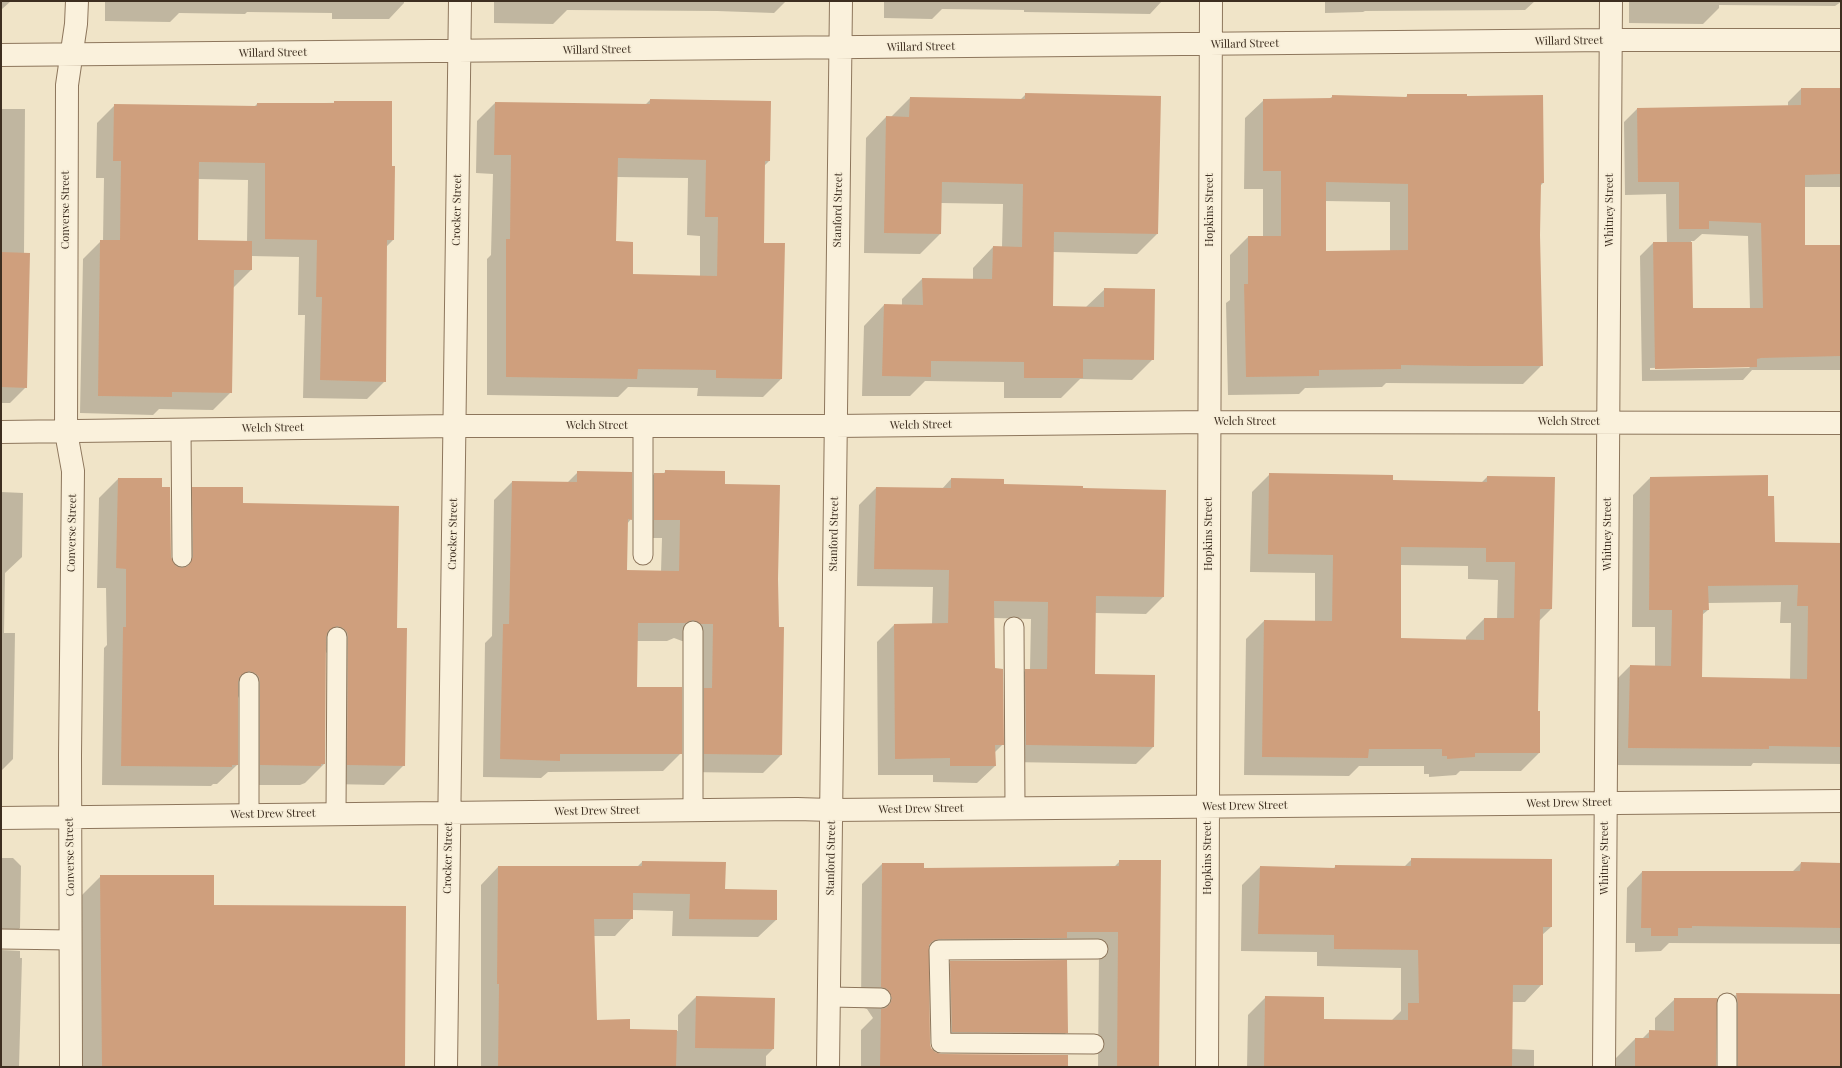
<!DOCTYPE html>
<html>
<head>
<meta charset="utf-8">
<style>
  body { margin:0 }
  #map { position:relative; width:1842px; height:1068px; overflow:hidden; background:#f0e4c8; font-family:"Playfair Display",serif }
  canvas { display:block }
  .frame { position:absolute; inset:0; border:2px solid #3d2e20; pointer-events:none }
</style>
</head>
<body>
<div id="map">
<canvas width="1842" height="1068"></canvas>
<div class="frame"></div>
</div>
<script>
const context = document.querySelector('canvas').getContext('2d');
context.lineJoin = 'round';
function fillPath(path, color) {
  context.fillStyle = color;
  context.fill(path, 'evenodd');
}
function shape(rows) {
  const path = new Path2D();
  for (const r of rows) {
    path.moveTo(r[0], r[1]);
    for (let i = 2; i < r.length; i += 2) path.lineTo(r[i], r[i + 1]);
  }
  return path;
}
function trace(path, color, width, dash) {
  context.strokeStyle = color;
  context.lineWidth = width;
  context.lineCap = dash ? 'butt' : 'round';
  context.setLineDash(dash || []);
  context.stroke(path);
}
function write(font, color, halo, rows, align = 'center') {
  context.font = font + ' "Playfair Display",serif';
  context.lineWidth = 3;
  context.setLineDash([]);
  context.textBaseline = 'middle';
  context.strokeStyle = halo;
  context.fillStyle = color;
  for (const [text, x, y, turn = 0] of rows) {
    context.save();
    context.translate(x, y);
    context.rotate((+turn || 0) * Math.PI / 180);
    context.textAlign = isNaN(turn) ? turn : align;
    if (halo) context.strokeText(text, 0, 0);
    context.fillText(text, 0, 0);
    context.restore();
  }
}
fillPath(shape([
  [1,1,11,1,2,9,1,9],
  [105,1,404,1,404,3,389,19,332,19,332,13,247,12,245,14,179,13,170,22,105,21],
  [494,1,786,1,774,13,717,11,567,10,553,24,494,23],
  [884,1,1162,1,1150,14,1024,12,1024,10,942,9,932,19,884,18],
  [1325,1,1535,1,1525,10,1365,11,1363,12,1325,13],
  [1629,1,1841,1,1841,2,1835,6,1719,5,1719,8,1703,24,1629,23],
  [1801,89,1841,89,1841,187,1804,187,1804,246,1841,245,1841,370,1752,370,1743,380,1642,381,1640,256,1653,243,1667,243,1666,194,1625,195,1624,122,1637,109,1788,106,1788,102],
  [1702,234,1748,236,1750,309,1692,309,1691,241,1694,241],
  [1751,366,1749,368,1650,370,1650,368],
  [1026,94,1157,234,1137,254,1053,252,1052,307,1086,307,1105,289,1153,359,1132,380,1080,379,1061,398,1004,398,1004,382,925,381,910,396,862,396,864,326,884,305,902,306,902,299,922,279,973,280,973,268,993,247,1002,247,1003,204,941,203,940,234,920,254,864,253,866,138,886,117,891,117,910,98,1020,100],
  [1408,95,1466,97,1542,96,1543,183,1540,186,1539,235,1542,365,1523,384,1386,383,1382,387,1305,388,1299,394,1228,395,1226,303,1230,300,1230,255,1248,237,1263,237,1263,189,1244,189,1245,118,1264,100,1329,99,1333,96,1405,98],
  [1325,201,1390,202,1390,251,1325,252],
  [650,100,769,161,764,166,763,244,781,379,763,397,697,396,698,388,628,387,618,397,487,395,487,259,491,255,493,174,476,173,477,121,495,103,645,105],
  [617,177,688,178,687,235,700,236,700,277,632,275,615,242],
  [391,102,393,240,386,247,385,381,367,399,303,398,305,315,298,315,299,257,251,256,251,270,233,288,231,392,213,410,159,409,153,415,80,413,83,259,101,241,103,241,104,178,96,178,97,123,115,105,254,107,257,104],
  [198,179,248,180,247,241,197,241],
  [1,109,25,109,24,254,26,387,10,403,1,403],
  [666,471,724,485,777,579,778,628,783,628,781,755,763,773,686,772,695,642,682,641,674,638,667,641,636,641,636,688,681,753,663,771,548,772,541,778,483,777,485,643,492,636,494,500,512,482,567,483,578,472,631,519,627,524,626,571,661,572,662,538,636,538,636,492,654,474,663,474],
  [1270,474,1392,481,1481,483,1487,477,1551,609,1539,621,1537,712,1539,753,1521,771,1460,771,1456,775,1429,777,1429,774,1424,774,1424,766,1359,766,1349,776,1244,775,1246,639,1264,621,1315,622,1315,573,1250,572,1252,492],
  [1400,565,1468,566,1468,579,1498,580,1497,619,1484,619,1466,637,1466,641,1400,639],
  [1650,478,1767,498,1774,543,1841,544,1841,764,1753,763,1751,766,1611,765,1612,684,1630,666,1655,666,1655,627,1632,627,1633,495],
  [1781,602,1780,623,1791,623,1790,679,1701,678,1702,615,1708,610,1708,603],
  [118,479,161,488,170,558,174,564,173,507,193,488,242,504,396,629,404,765,384,785,328,784,329,657,325,650,324,764,305,783,300,785,241,785,241,702,237,694,237,765,217,784,213,784,211,786,102,785,104,648,107,645,106,588,97,588,99,498],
  [951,479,1003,485,1163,597,1146,614,1095,613,1094,675,1154,676,1153,747,1136,764,1009,762,1008,687,1026,670,1030,670,1031,619,994,618,994,669,1003,744,994,753,995,766,977,783,933,782,933,775,878,775,877,642,894,625,932,624,933,587,857,586,859,505,876,488,942,489],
  [1,492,23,493,22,557,5,573,4,633,15,633,13,759,1,771],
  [1,858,13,858,21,866,20,928,7,942,1,942],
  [1412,859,1551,927,1542,935,1542,984,1525,1002,1512,1002,1511,1049,1534,1050,1534,1067,1247,1067,1248,1015,1266,997,1323,1020,1391,1021,1401,1011,1401,968,1317,966,1317,952,1241,951,1242,885,1260,867,1333,869,1336,866,1404,867],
  [642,862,724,890,776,920,758,937,672,936,673,911,632,910,632,918,615,936,593,936,596,1021,629,1030,678,1031,678,1015,696,997,773,1049,766,1056,766,1067,481,1067,481,885,498,867,637,867],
  [1119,862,1158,1067,1098,1067,1099,951,1046,958,928,959,929,1043,932,1051,931,982,951,962,1067,1032,1047,1052,931,1052,941,1055,1067,1067,861,1067,861,1030,873,1018,867,1009,861,1007,862,884,882,864,923,869,1113,868],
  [1801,863,1841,864,1841,944,1669,943,1661,951,1635,952,1635,943,1626,943,1627,888,1642,872,1792,872],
  [101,876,213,906,404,1067,77,1067,75,902],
  [1,950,20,951,20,958,22,958,19,1067,1,1067],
  [1737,994,1841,994,1841,1067,1719,1067,1719,1023,1717,1013],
  [1675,999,1715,1067,1616,1067,1616,1058,1635,1039,1642,1039,1650,1031,1655,1031,1655,1018]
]), '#0003');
fillPath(shape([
  [1801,88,1841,88,1841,174,1805,175,1805,245,1841,245,1841,356,1761,358,1757,359,1757,367,1655,369,1653,242,1692,242,1693,308,1763,308,1761,223,1709,221,1709,229,1679,229,1679,182,1638,182,1637,108,1801,105],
  [1025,93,1161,96,1158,234,1054,232,1053,306,1104,307,1104,288,1155,289,1154,360,1083,359,1083,378,1024,378,1024,362,931,361,931,377,882,376,884,304,923,305,922,278,992,279,993,246,1022,247,1023,184,942,182,941,234,884,233,886,116,909,117,910,97,1025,99],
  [1407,94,1467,94,1467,96,1543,95,1544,183,1541,183,1540,235,1543,366,1469,366,1401,365,1401,369,1319,370,1319,376,1246,377,1244,284,1248,284,1248,236,1281,236,1281,171,1263,171,1263,99,1332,98,1332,95,1407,97],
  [1326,182,1408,184,1408,250,1326,251],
  [650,99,771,101,770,161,765,161,764,243,785,243,782,379,716,378,716,370,638,369,637,379,506,377,506,239,510,239,511,155,494,155,495,102,650,104],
  [618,158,706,160,705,217,718,217,717,276,633,274,633,242,616,241],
  [334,101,392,101,392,166,395,166,394,240,387,240,386,382,320,380,322,297,316,297,317,240,265,239,265,163,199,162,198,240,252,241,252,270,234,270,232,393,172,392,172,397,98,396,100,240,120,240,121,161,113,161,114,104,257,106,257,103,334,103],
  [1,252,30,253,27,388,1,387],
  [665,470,725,471,725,484,780,485,778,579,779,627,784,627,782,755,704,754,704,688,712,688,713,624,701,624,693,620,685,623,638,623,637,687,682,687,682,754,560,754,560,761,500,759,503,624,509,624,512,481,577,482,577,471,632,472,632,520,628,519,627,570,679,571,680,520,654,520,654,473,665,473],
  [1269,473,1393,475,1393,480,1487,482,1487,476,1555,477,1552,609,1540,609,1538,711,1540,711,1540,753,1475,753,1475,757,1447,759,1447,756,1442,756,1442,749,1369,749,1368,758,1262,757,1264,620,1332,621,1333,555,1268,554],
  [1401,547,1486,548,1486,562,1515,562,1514,618,1484,618,1484,640,1401,638],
  [1768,475,1768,496,1774,496,1775,542,1841,543,1841,747,1769,746,1769,749,1628,748,1630,665,1671,666,1672,610,1649,610,1650,477],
  [1798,585,1797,606,1808,606,1807,679,1702,677,1703,610,1709,610,1708,586],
  [118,478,162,478,162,487,170,487,171,557,176,566,182,568,188,566,193,557,192,487,243,487,243,503,399,506,397,628,407,628,405,766,347,765,348,637,347,632,343,628,337,626,328,631,326,637,325,764,321,764,321,766,260,765,260,682,259,677,255,673,249,671,240,676,238,682,238,765,232,765,232,767,121,766,123,627,126,627,126,569,116,568],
  [951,478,1004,479,1004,484,1083,486,1083,488,1166,490,1164,597,1096,596,1095,674,1155,675,1154,747,1026,745,1025,669,1047,669,1048,602,994,601,995,668,1003,669,1004,745,995,745,996,766,950,766,950,758,895,759,894,624,948,623,949,570,874,569,876,487,951,488],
  [1411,858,1552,859,1552,927,1543,927,1543,985,1513,985,1512,1067,1264,1067,1265,996,1324,997,1324,1019,1408,1020,1408,1003,1419,1003,1418,950,1334,949,1334,935,1258,934,1260,866,1335,868,1335,865,1411,866],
  [1119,860,1161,860,1159,1067,1117,1067,1118,932,1067,932,1067,938,939,939,933,941,929,945,930,1043,931,1048,935,1052,941,1054,1068,1055,1068,1067,880,1067,881,1009,886,1008,890,1004,892,998,887,989,881,987,882,863,924,863,924,868,1119,866],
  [642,861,726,862,725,889,777,890,777,920,689,919,690,894,633,893,633,919,594,919,597,1020,630,1019,630,1029,677,1030,676,1067,498,1067,499,984,497,984,498,866,642,866],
  [1801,862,1841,863,1841,928,1692,926,1692,928,1678,928,1678,936,1651,936,1651,928,1641,928,1642,871,1800,871],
  [100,875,214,875,214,905,406,906,405,1067,102,1067],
  [1067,960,1068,1033,952,1032,950,961],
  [1736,993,1841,994,1841,1067,1738,1067,1738,1003],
  [696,996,775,998,774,1049,695,1048],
  [1674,998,1717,998,1716,1067,1635,1067,1635,1038,1649,1038,1649,1030,1674,1031]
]), '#cf9f7d');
const lane = shape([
  [643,426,643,555],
  [181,429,182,557],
  [1014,627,1015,808],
  [249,682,249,815],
  [693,810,693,631],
  [336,813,337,637],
  [1,939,71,940],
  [829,997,881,998],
  [1094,1044,941,1043,939,950,1098,949],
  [1727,1067,1727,1003]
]);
const street = shape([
  [1,55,1611,40,1841,40],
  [1,432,454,426,835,426,1209,422,1841,423],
  [1,818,797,809,831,810,1841,801],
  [71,1067,70,755,73,471,66,432,67,85,76,24,77,1],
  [446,1067,460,1],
  [828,1067,841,1],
  [1207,1067,1211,1],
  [1604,1067,1611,1]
]);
trace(lane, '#8d765c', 21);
trace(street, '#8d765c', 24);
trace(lane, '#faf1dc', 19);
trace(street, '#faf1dc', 22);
write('11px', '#3d2e20', '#f7eed8', [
  ["Willard Street",1569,41,-1],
  ["Willard Street",1245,44,-1],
  ["Willard Street",921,47,-1],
  ["Willard Street",597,50,-1],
  ["Willard Street",273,53,-1],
  ["Converse Street",66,210,-90],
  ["Crocker Street",457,210,-89],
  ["Stanford Street",838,210,-89],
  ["Hopkins Street",1210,210,-90],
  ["Whitney Street",1610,210,-90],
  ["Welch Street",1245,422],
  ["Welch Street",1569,422],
  ["Welch Street",921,425,-1],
  ["Welch Street",597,426],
  ["Welch Street",273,428,-1],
  ["Converse Street",72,533,-89],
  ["Crocker Street",453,534,-89],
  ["Stanford Street",834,534,-89],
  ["Hopkins Street",1209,534,-90],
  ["Whitney Street",1608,534,-90],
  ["West Drew Street",1569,803,-1],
  ["West Drew Street",1245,806,-1],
  ["West Drew Street",921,809,-1],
  ["West Drew Street",597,811,-1],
  ["West Drew Street",273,814,-1],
  ["Converse Street",70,857,-91],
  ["Crocker Street",448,858,-89],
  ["Stanford Street",831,858,-89],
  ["Hopkins Street",1208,858,-90],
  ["Whitney Street",1605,858,-90]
]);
</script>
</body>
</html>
